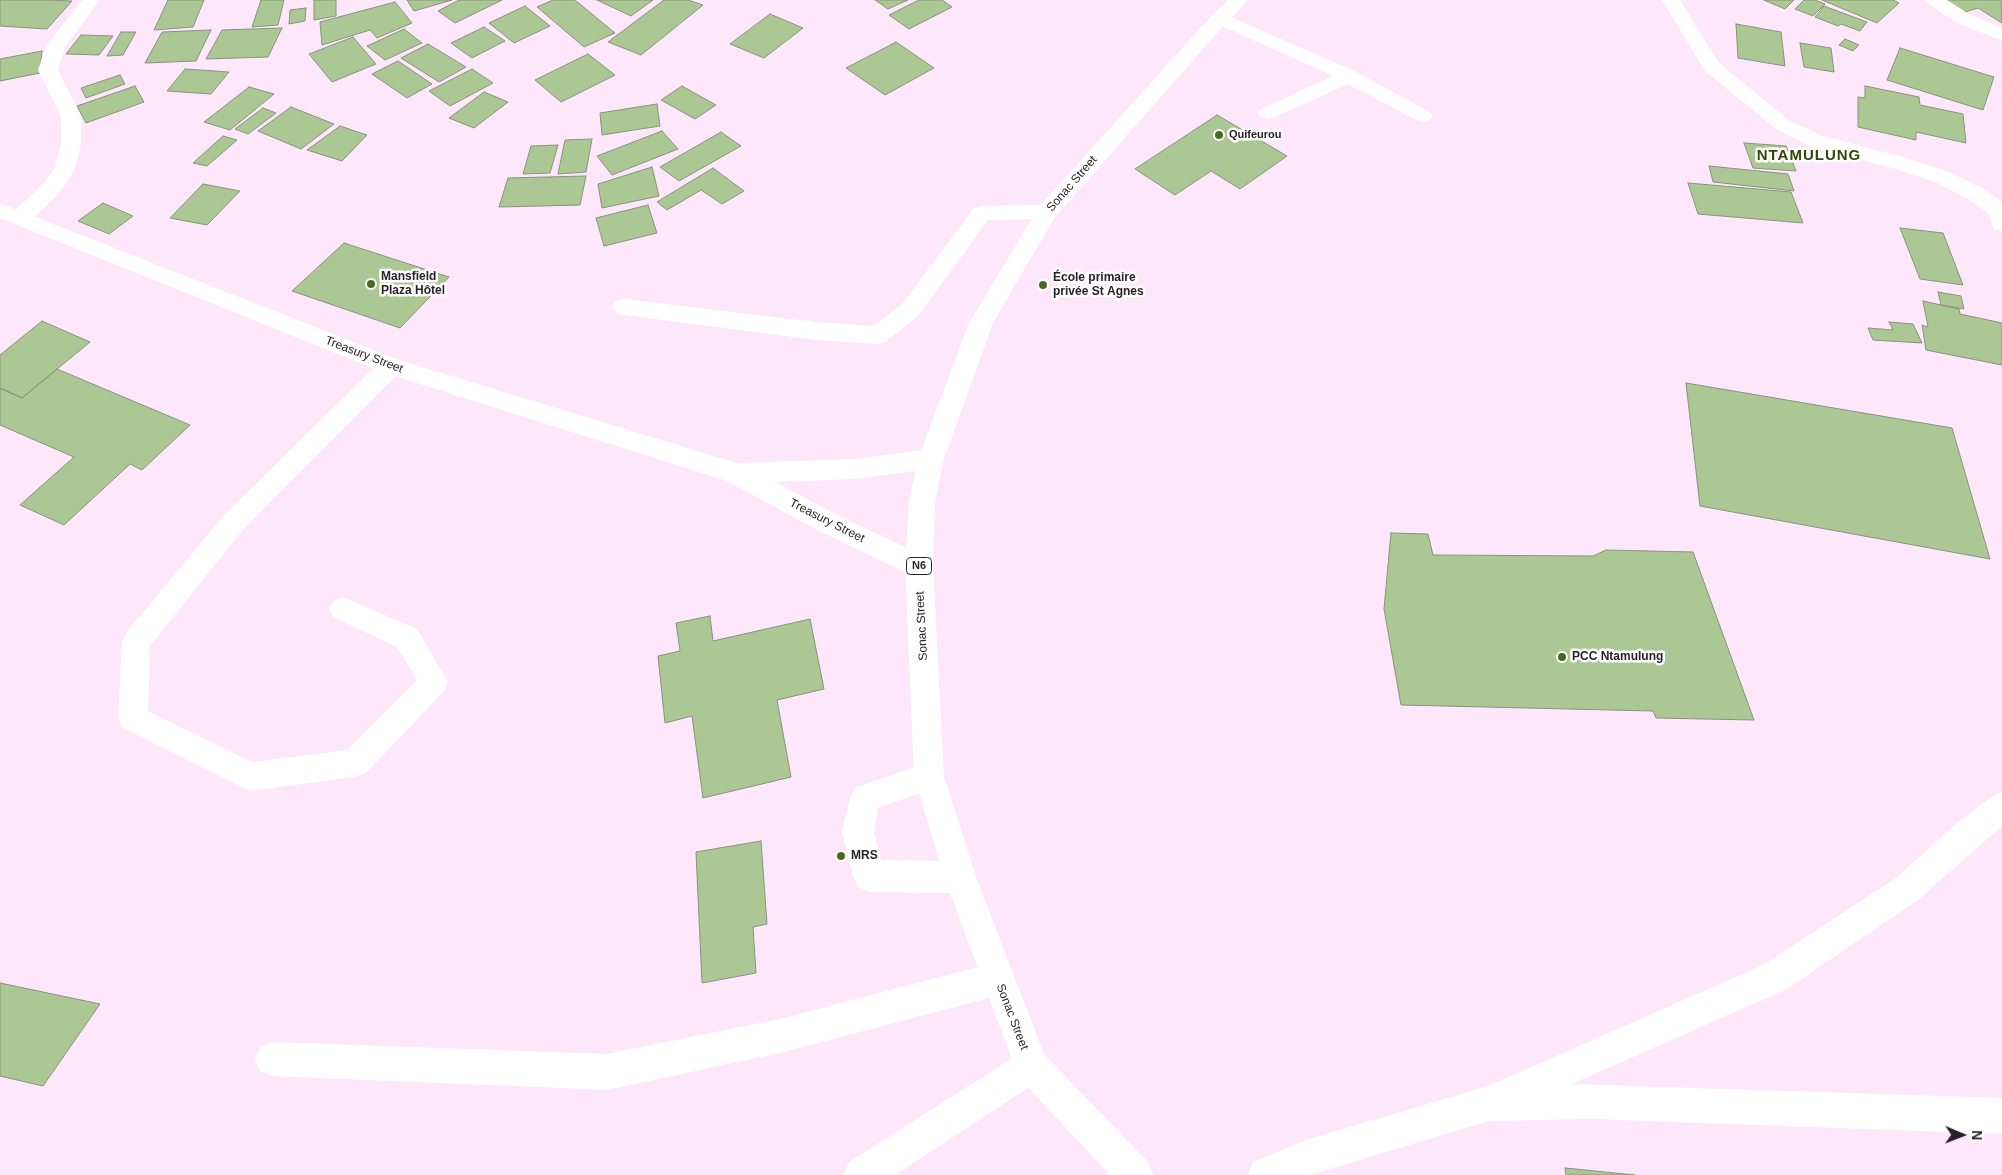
<!DOCTYPE html>
<html>
<head>
<meta charset="utf-8">
<style>
  body { margin:0 }
  #map { position:relative; width:2002px; height:1175px; overflow:hidden; background:#fee7fa; font-family:Arial,sans-serif }
  canvas { display:block }
  .north { position:absolute; left:1937px; top:1110px; width:50px; height:50px; -webkit-text-stroke:4px #fff; paint-order:stroke; rotate:91deg; font-size:14px; font-weight:700; line-height:20px; text-align:center; color:#2a2229 }
  .north::after { content:''; display:block; margin:auto; width:18px; height:22px; background:#2a2229; clip-path:polygon(50% 0,100% 100%,50% 72%,0 100%) }
</style>
</head>
<body>
<div id="map">
<canvas width="2002" height="1175"></canvas>
<div class="north">N</div>
</div>
<script>
const context = document.querySelector('canvas').getContext('2d');
context.lineJoin = 'round';
function fillPath(path, color) {
  context.fillStyle = color;
  context.fill(path, 'evenodd');
}
function shape(rows) {
  const path = new Path2D();
  for (const r of rows) {
    path.moveTo(r[0], r[1]);
    for (let i = 2; i < r.length; i += 2) path.lineTo(r[i], r[i + 1]);
  }
  return path;
}
function trace(path, color, width, dash) {
  context.strokeStyle = color;
  context.lineWidth = width;
  context.lineCap = dash ? 'butt' : 'round';
  context.setLineDash(dash || []);
  context.stroke(path);
}
function write(font, color, halo, rows, align = 'center') {
  context.font = font + ' Arial,sans-serif';
  context.lineWidth = 5;
  context.setLineDash([]);
  context.textBaseline = 'middle';
  context.strokeStyle = halo;
  context.fillStyle = color;
  for (const [text, x, y, turn = 0] of rows) {
    context.save();
    context.translate(x, y);
    context.rotate((+turn || 0) * Math.PI / 180);
    context.textAlign = isNaN(turn) ? turn : align;
    if (halo) context.strokeText(text, 0, 0);
    context.fillText(text, 0, 0);
    context.restore();
  }
}
const building = shape([
  [0,0,45,0,72,1,47,29,0,26,0,0],
  [168,0,204,0,193,27,154,30,168,0],
  [261,0,284,0,278,25,252,27,261,0],
  [314,0,336,0,336,16,314,20,314,0],
  [407,0,452,0,414,11,407,0],
  [459,0,502,0,455,23,438,11,459,0],
  [553,0,575,0,615,33,584,47,537,7,553,0],
  [597,0,653,0,631,16,597,0],
  [664,0,688,0,703,5,641,55,608,42,664,0],
  [875,0,908,0,888,9,875,0],
  [919,0,942,0,952,7,909,29,889,15,919,0],
  [1764,0,1794,0,1785,9,1764,0],
  [1804,0,1815,0,1825,4,1813,16,1795,9,1804,0],
  [1822,0,1893,0,1899,3,1877,23,1822,0],
  [1938,0,2001,0,2002,23,1978,8,1959,14,1938,0],
  [395,2,412,23,377,38,370,30,322,45,320,22,395,2],
  [525,6,550,26,514,43,489,23,525,6],
  [1824,6,1867,22,1860,31,1841,24,1838,26,1815,17,1824,6],
  [306,8,305,21,289,24,290,10,306,8],
  [770,14,803,28,764,58,730,44,770,14],
  [1736,24,1781,32,1785,66,1738,58,1736,24],
  [484,27,505,41,472,58,451,43,484,27],
  [282,28,268,57,206,59,222,30,282,28],
  [404,29,422,43,385,60,367,46,404,29],
  [211,30,196,61,145,63,162,32,211,30],
  [121,32,136,32,123,55,107,56,121,32],
  [81,35,113,36,99,55,66,54,81,35],
  [353,37,376,64,332,82,309,54,353,37],
  [1845,39,1859,45,1853,51,1839,45,1845,39],
  [896,42,934,68,885,95,846,68,896,42],
  [1800,43,1831,48,1834,72,1804,67,1800,43],
  [428,44,466,67,439,82,401,58,428,44],
  [1900,48,1994,77,1983,110,1887,80,1900,48],
  [42,51,40,73,0,81,0,59,42,51],
  [588,54,615,75,561,102,535,80,588,54],
  [398,61,432,84,407,98,372,74,398,61],
  [185,69,229,72,211,94,167,91,185,69],
  [472,69,493,83,450,106,429,91,472,69],
  [120,75,125,84,86,98,81,88,120,75],
  [135,86,144,102,86,123,77,106,135,86],
  [682,86,716,105,695,119,661,100,682,86],
  [1865,86,1919,97,1920,105,1963,114,1966,143,1916,132,1916,140,1858,127,1858,97,1865,98,1865,86],
  [249,87,274,94,230,130,204,122,249,87],
  [484,92,508,102,474,128,449,118,484,92],
  [657,104,660,126,602,135,600,113,657,104],
  [291,107,334,124,301,149,258,131,291,107],
  [263,108,276,113,248,134,235,129,263,108],
  [1217,115,1287,156,1240,189,1211,171,1175,195,1135,169,1217,115],
  [340,126,367,135,342,161,307,150,340,126],
  [662,131,678,149,612,175,597,156,662,131],
  [721,132,741,146,679,181,660,167,721,132],
  [223,136,237,140,207,166,193,163,223,136],
  [592,139,586,172,558,174,565,140,592,139],
  [1744,143,1786,146,1796,171,1753,168,1744,143],
  [558,145,550,173,523,174,531,146,558,145],
  [1709,166,1788,174,1794,191,1713,182,1709,166],
  [652,167,659,196,602,208,598,184,652,167],
  [713,168,744,191,722,204,701,190,667,210,657,202,713,168],
  [586,176,580,205,499,207,508,178,586,176],
  [1688,183,1791,192,1803,223,1698,214,1688,183],
  [203,184,240,191,207,225,170,218,203,184],
  [103,203,133,216,109,234,78,221,103,203],
  [648,205,657,233,604,246,596,218,648,205],
  [1900,228,1943,233,1963,285,1920,279,1900,228],
  [344,243,449,277,400,328,292,291,344,243],
  [1938,292,1961,296,1964,309,1941,305,1938,292],
  [1923,301,1959,309,1960,314,2002,323,2002,365,1926,350,1922,325,1928,327,1923,301],
  [42,321,90,342,22,398,0,388,0,355,42,321],
  [1889,322,1913,324,1922,343,1873,340,1868,328,1893,330,1889,322],
  [57,369,190,425,142,470,130,464,64,525,20,505,74,457,0,425,0,388,22,398,57,369],
  [1686,383,1952,428,1990,559,1700,506,1686,383],
  [1391,533,1428,534,1433,555,1593,556,1606,550,1693,552,1754,720,1656,718,1653,711,1401,705,1384,609,1391,533],
  [710,616,713,641,810,619,824,689,777,700,791,777,703,798,692,716,665,723,658,656,680,651,676,623,710,616],
  [761,841,767,924,753,927,756,973,702,983,696,852,761,841],
  [0,983,100,1004,43,1086,0,1076,0,983],
  [1565,1168,1635,1175,1566,1175,1565,1168]
]);
fillPath(building, '#abc794');
trace(building, '#87937e', 1);
fillPath(shape([
  [82,0,100,0,65,47,58,70,81,116,81,144,75,169,58,195,28,223,20,225,12,223,9,218,12,213,42,185,55,168,61,144,61,116,38,70,46,46,82,0],
  [1662,0,1680,0,1719,63,1790,121,1823,136,1910,159,1949,172,1986,190,2002,202,2002,231,1994,229,1988,213,1970,200,1935,182,1896,169,1809,146,1776,129,1705,71,1662,0],
  [1926,0,1947,0,1969,14,2002,28,2002,41,1955,22,1929,4,1926,0],
  [1220,12,1356,72,1430,112,1433,116,1430,120,1423,122,1416,120,1348,84,1275,117,1268,119,1261,117,1258,113,1261,109,1333,76,1213,22,1211,18,1213,14,1220,12],
  [1047,205,1055,207,1058,212,1055,217,1047,219,988,220,919,315,887,341,879,344,816,340,624,315,616,313,612,307,616,301,624,299,816,322,874,326,903,303,974,208,982,206,1047,205],
  [391,357,400,360,403,366,400,372,242,531,150,646,148,711,252,762,347,750,417,680,397,647,333,617,329,609,333,601,343,597,417,629,448,682,444,691,366,773,355,777,250,791,123,728,118,718,122,642,126,633,224,515,382,360,391,357],
  [929,762,940,766,944,776,940,786,878,808,874,832,881,860,960,861,971,866,976,877,971,888,960,893,869,892,858,887,853,876,842,832,850,798,854,788,929,762],
  [2002,792,2002,826,1918,900,1787,989,1572,1084,2002,1098,2002,1134,1594,1119,1489,1121,1310,1175,1248,1175,1253,1162,1306,1140,1488,1086,1763,965,1896,878,1957,823,1991,797,2002,792],
  [997,962,1009,967,1014,979,1009,991,997,996,780,1053,607,1090,272,1076,260,1071,255,1059,260,1047,272,1042,607,1054,780,1019,997,962],
  [1031,1049,1043,1054,1048,1066,1043,1078,895,1175,844,1175,849,1162,1019,1054,1031,1049]
]), '#fff');
fillPath(shape([
  [0,203,399,360,737,463,856,459,931,449,940,452,944,459,940,466,931,469,856,479,775,482,837,515,929,558,933,566,929,574,919,577,909,574,819,531,727,481,382,372,0,218,0,203]
]), '#fff');
fillPath(shape([
  [1228,0,1248,0,1227,22,1055,217,993,323,944,459,935,502,933,566,944,776,976,877,1044,1054,1148,1162,1153,1175,1110,1175,1019,1078,944,877,914,776,905,566,909,502,918,459,969,323,1039,207,1213,14,1228,0]
]), '#fff');
for (const [x, y, r, color] of [
  [1219,135,5,"#476a22"],
  [371,284,5,"#476a22"],
  [1043,285,5,"#476a22"],
  [1562,657,5,"#476a22"],
  [841,856,5,"#476a22"]
]) {
  const dot = new Path2D();
  dot.arc(x, y, r, 0, 2 * Math.PI);
  context.fillStyle = color;
  context.fill(dot);
  trace(dot, '#fff', 2);
}
write('bold 11px', '#2a2229', '#fff', [
  ["Quifeurou",1229,135]
], 'left');
for (const [x, y, w] of [
  [919,566,25]
]) {
  const box = new Path2D();
  box.roundRect(x - w / 2, y - 8.5, w, 17, 4);
  context.fillStyle = '#fff';
  context.fill(box);
  trace(box, '#2a2229', 1);
}
write('bold 11px', '#2a2229', null, [
  ["N6",919,566]
]);
write('12px', '#2a2229', '#fff', [
  ["Sonac Street",1072,184,-49],
  ["Treasury Street",364,355,21],
  ["Treasury Street",827,521,27],
  ["Sonac Street",922,626,-93],
  ["Sonac Street",1012,1017,69]
]);
write('bold 12px', '#2a2229', '#fff', [
  ["Mansfield",381,277],
  ["Plaza Hôtel",381,291],
  ["École primaire",1053,278],
  ["privée St Agnes",1053,292],
  ["PCC Ntamulung",1572,657],
  ["MRS",851,856]
], 'left');
context.letterSpacing = '1px';
write('bold 15px', '#2c4a03', '#fff', [
  ["NTAMULUNG",1809,156]
]);
context.letterSpacing = '0px';
</script>
</body>
</html>
